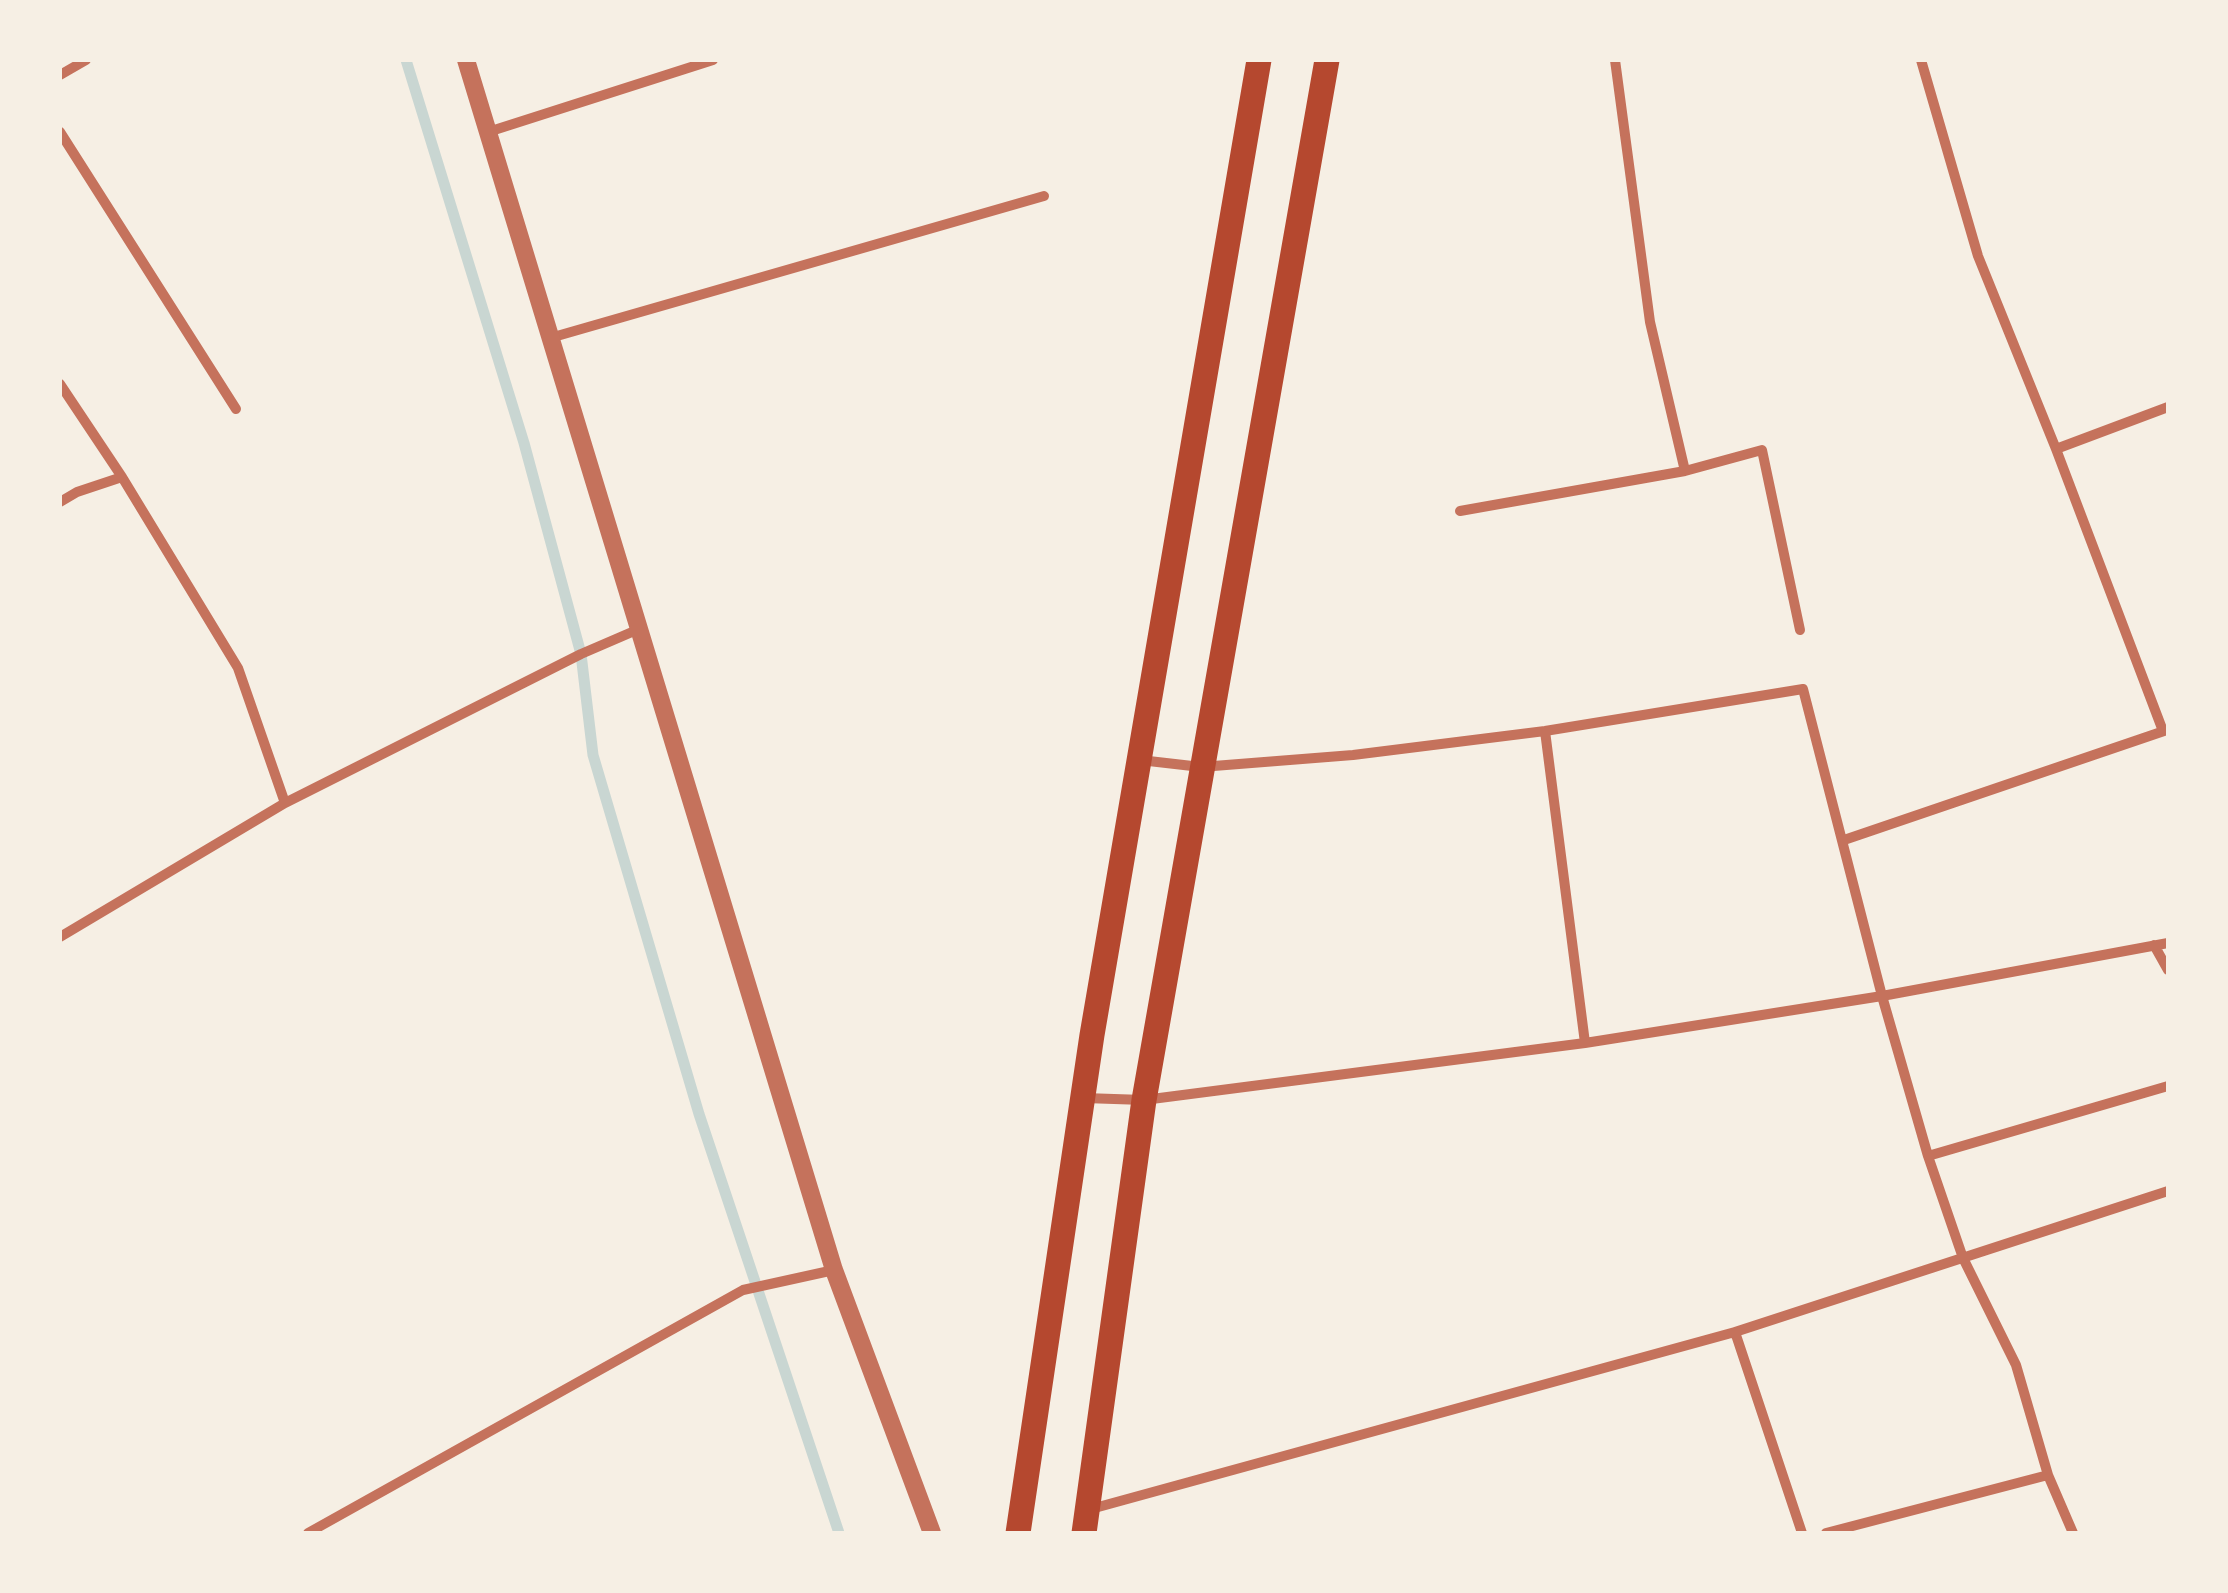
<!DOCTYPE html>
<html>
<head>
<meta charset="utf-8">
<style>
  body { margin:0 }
  #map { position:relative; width:2228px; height:1593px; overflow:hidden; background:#f6efe4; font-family:"Golos Text",sans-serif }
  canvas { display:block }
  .frame { position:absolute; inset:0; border:62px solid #f6efe4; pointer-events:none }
</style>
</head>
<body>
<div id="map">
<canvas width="2228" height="1593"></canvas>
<div class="frame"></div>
</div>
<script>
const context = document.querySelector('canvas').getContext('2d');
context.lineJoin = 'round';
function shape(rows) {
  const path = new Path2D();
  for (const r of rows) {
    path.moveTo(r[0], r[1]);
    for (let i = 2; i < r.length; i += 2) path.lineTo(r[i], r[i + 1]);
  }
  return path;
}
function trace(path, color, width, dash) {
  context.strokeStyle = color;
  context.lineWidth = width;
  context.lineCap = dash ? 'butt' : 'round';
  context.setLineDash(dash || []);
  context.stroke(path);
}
trace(shape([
  [406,60,524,443,581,654,593,755,699,1114,839,1533]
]), '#c9d6d2', 11);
trace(shape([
  [1615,60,1650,322,1685,471,1762,450,1800,630],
  [1921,60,1978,256,2056,449,2163,731],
  [60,75,86,60],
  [60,132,236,409],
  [488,132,713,60],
  [550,338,1044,196],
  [60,384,122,477,238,668,285,803],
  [2056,449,2168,407],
  [60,502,77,492,122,477],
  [1460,511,1685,471],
  [1545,731,1585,1043],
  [1140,760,1201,767,1353,755,1545,731,1803,689,1882,996,1928,1156,1963,1258,2016,1365,2048,1475,2073,1533],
  [1844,840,2167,730],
  [60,937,285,803,581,654,639,629],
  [2154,945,2168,970],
  [1084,1098,1144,1100,1585,1043,1882,996,2168,943],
  [1928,1156,2168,1086],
  [1735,1332,1802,1533],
  [1091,1509,1735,1332,2168,1191],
  [308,1533,743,1290,834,1270],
  [1826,1533,2048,1475]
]), '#c5725c', 10);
trace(shape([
  [466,60,834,1270,932,1533]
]), '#c5725c', 18);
trace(shape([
  [1018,1533,1092,1035,1259,60],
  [1084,1533,1144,1100,1327,60]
]), '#b5482f', 25);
</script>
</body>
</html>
